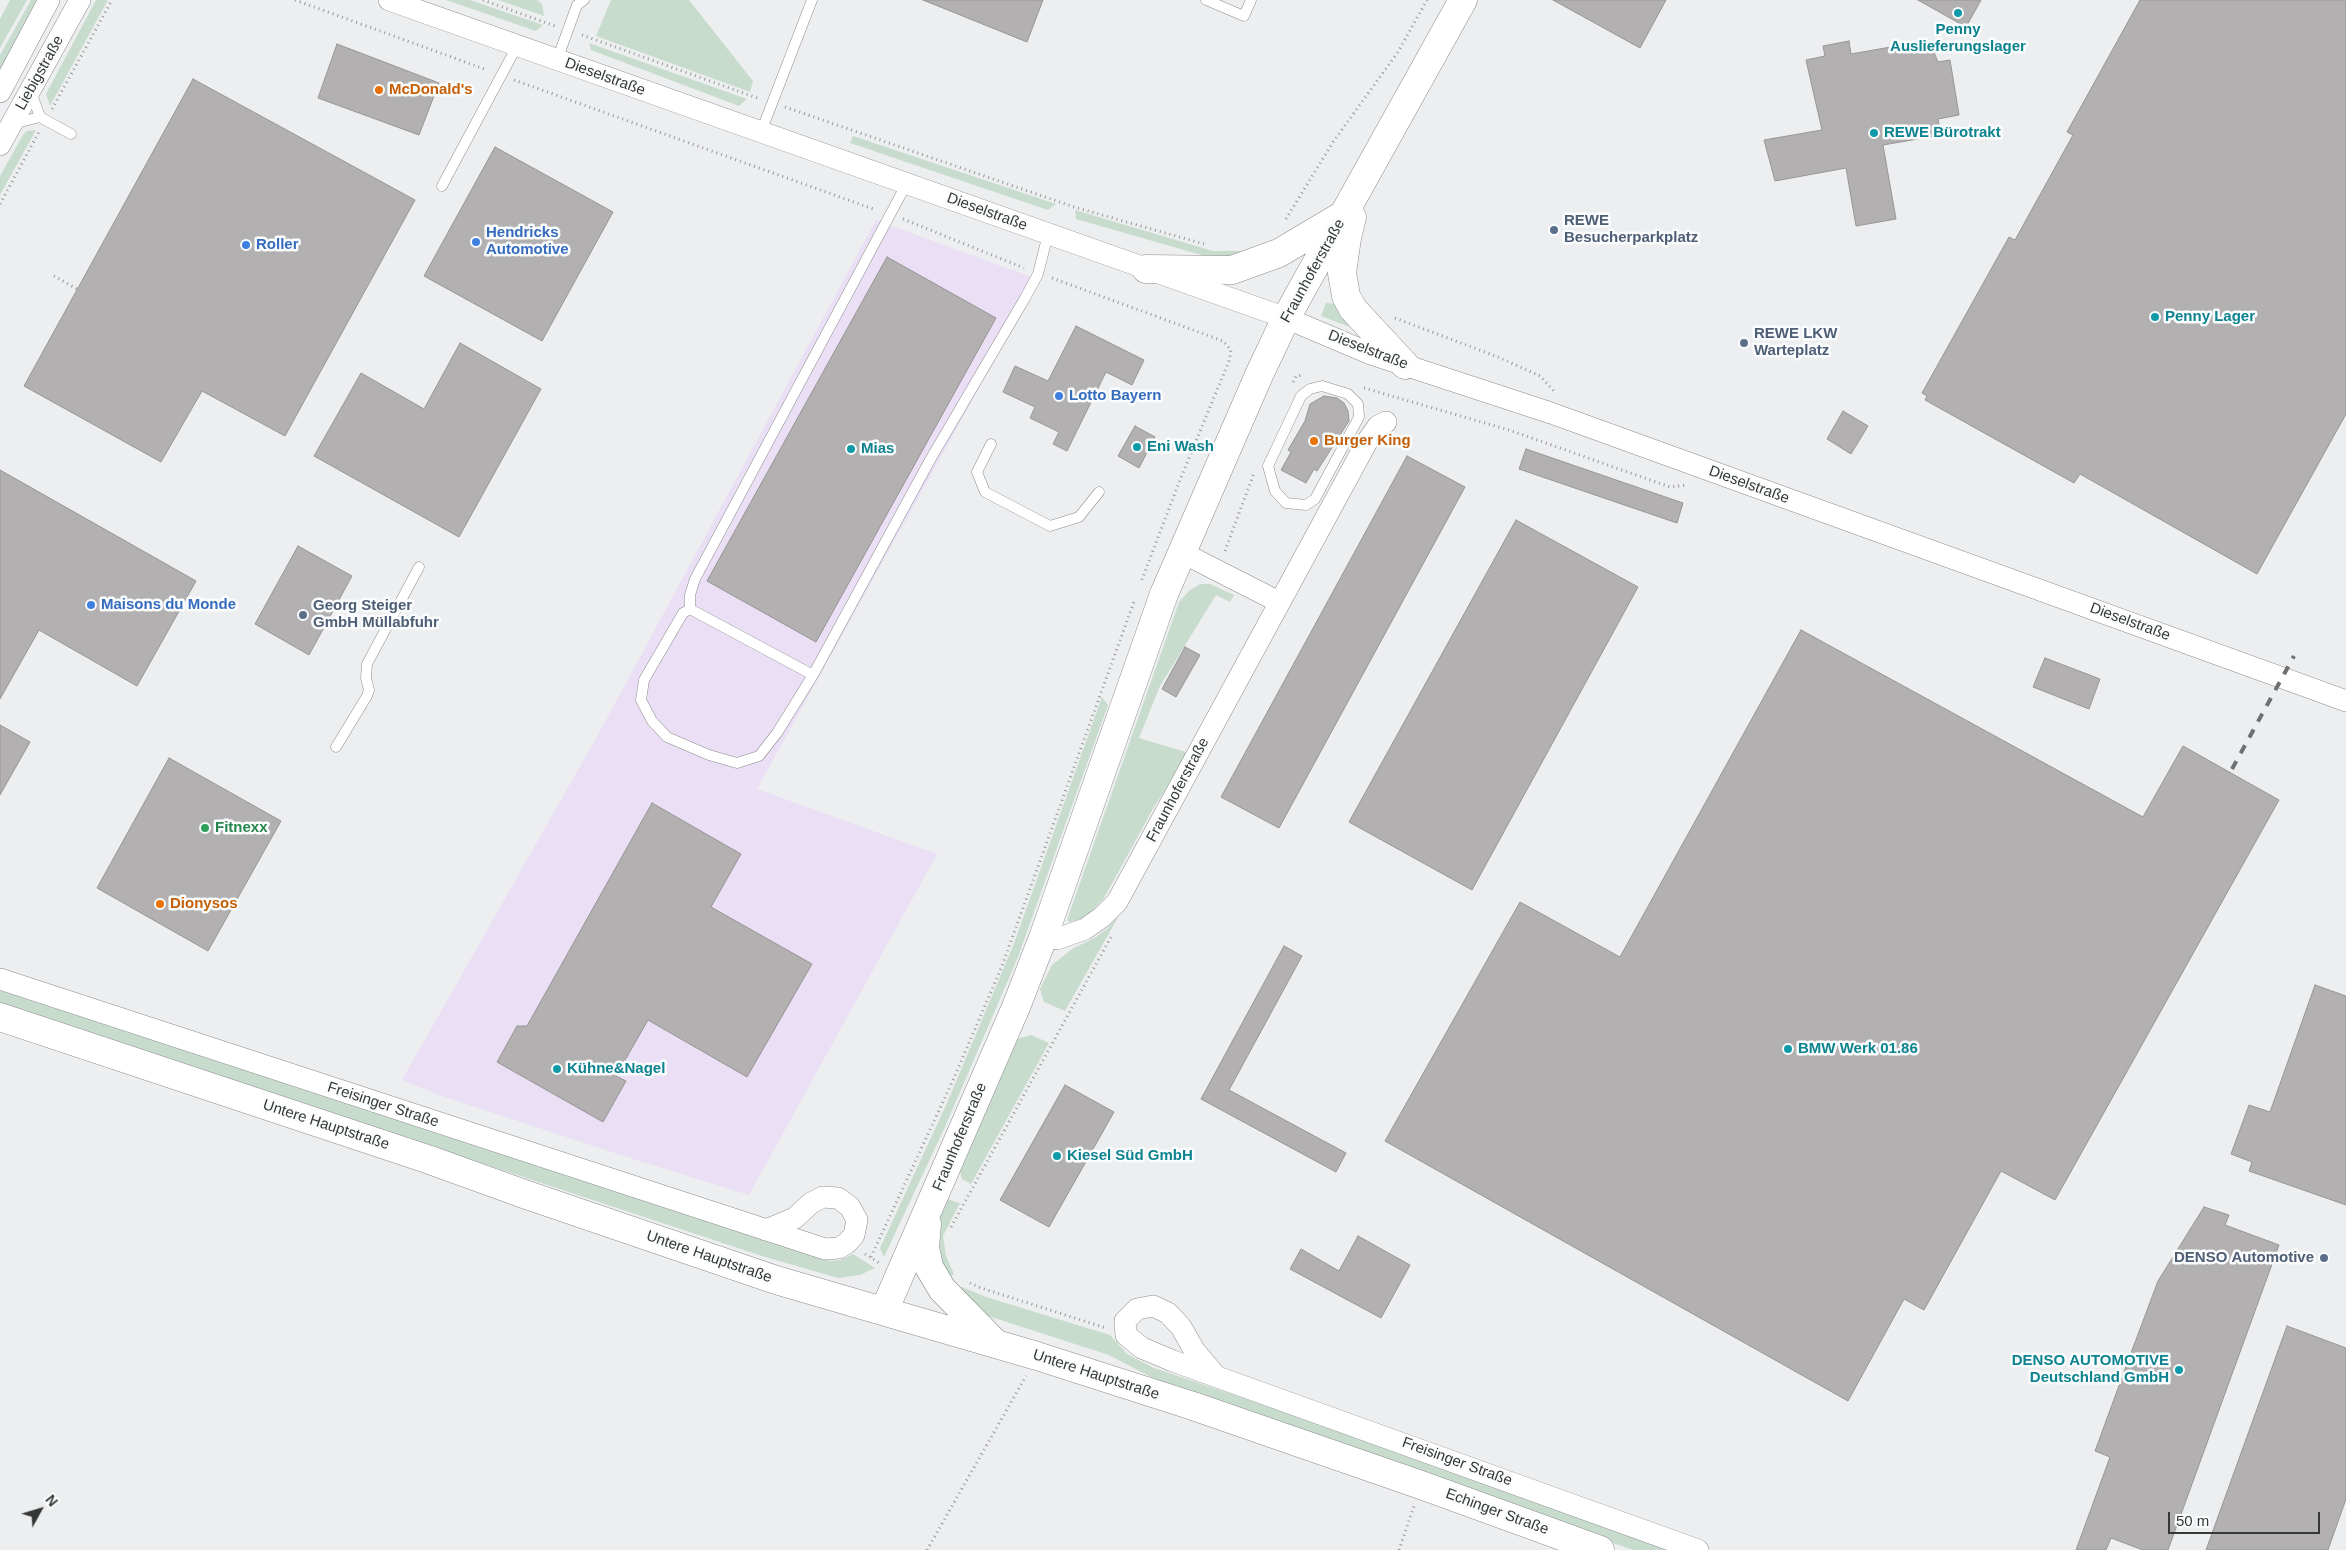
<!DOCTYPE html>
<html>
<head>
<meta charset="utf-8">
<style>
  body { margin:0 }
  #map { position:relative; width:2346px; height:1550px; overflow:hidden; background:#edeef0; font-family:Arial,sans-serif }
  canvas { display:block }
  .north { position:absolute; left:15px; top:1485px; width:50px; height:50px; -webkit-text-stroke:4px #fafcfd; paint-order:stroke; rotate:51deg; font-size:14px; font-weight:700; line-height:20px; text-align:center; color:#363737 }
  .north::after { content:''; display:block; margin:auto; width:18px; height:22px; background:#363737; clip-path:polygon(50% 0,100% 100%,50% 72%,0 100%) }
  .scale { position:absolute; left:2168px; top:1512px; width:152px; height:22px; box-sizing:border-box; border:2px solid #363737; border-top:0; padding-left:6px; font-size:15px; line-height:18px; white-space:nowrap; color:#363737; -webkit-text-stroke:4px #fafcfd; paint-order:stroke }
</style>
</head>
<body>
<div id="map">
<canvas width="2346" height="1550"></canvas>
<div class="north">N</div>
<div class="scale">50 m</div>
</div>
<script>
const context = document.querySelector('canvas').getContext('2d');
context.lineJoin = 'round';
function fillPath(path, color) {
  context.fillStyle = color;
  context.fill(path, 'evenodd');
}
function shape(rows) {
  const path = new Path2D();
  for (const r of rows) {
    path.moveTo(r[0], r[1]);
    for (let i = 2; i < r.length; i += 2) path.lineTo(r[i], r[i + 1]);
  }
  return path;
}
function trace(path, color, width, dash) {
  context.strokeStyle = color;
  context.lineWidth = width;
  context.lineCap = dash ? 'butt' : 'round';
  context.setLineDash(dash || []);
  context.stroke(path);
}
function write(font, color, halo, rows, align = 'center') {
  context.font = font + ' Arial,sans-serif';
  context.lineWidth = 5;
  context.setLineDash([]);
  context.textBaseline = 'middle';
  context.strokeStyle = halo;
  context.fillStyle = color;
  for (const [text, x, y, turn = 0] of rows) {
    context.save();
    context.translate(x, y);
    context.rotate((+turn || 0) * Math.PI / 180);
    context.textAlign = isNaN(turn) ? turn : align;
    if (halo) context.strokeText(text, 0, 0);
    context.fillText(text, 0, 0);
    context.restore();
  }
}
fillPath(shape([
  [876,220,1039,280,757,789,937,854,749,1195,630,1158,442,1096,402,1080,599,733]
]), '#eadff4');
fillPath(shape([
  [10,0,27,0,0,48,0,19],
  [31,0,40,0,0,71,0,55],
  [96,0,108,0,50,106,46,94],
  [446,0,470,0,543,25,536,31],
  [498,0,537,0,542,4,544,16],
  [611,0,689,0,753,81,750,92,596,36],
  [589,43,747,99,739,106,591,50],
  [36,130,0,195,0,176,23,135,27,131],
  [853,136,1056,204,1048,210,850,143],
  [1075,210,1213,251,1246,251,1248,256,1212,258,1191,252,1076,219],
  [1326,303,1339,304,1358,330,1321,316],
  [1200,584,1210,584,1234,595,1230,602,1216,595,1160,686,1139,738,1189,753,1154,807,1104,898,1089,914,1079,920,1069,922,1067,920,1179,602,1189,591],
  [1102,697,1108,705,1018,957,945,1127,884,1257,880,1248,947,1103,1013,946],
  [1121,912,1065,1011,1044,1002,1040,989,1052,965,1072,949,1096,937,1108,928],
  [0,990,754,1237,830,1261,841,1260,853,1254,875,1268,860,1275,838,1278,762,1256,0,1004],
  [1031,1035,1049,1043,971,1184,962,1179,960,1172,1017,1039],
  [947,1199,960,1203,943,1236,946,1256,954,1274,944,1280,934,1232],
  [962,1287,986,1297,1110,1335,1127,1354,1154,1368,1397,1450,1669,1550,1633,1550,1187,1396,1109,1355,988,1316,952,1293]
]), '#c8dccd');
const building = shape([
  [923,0,1043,0,1027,42,923,0],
  [1553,0,1666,0,1640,48,1553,0],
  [1918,0,1981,0,1966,27,1918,0],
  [2140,0,2346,0,2346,414,2257,574,2080,474,2074,483,1925,400,1927,396,1922,393,2009,237,2015,240,2073,135,2067,132,2140,0],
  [1849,41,1851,54,1919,42,1925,42,1931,45,1938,62,1950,60,1959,115,1938,119,1941,135,1883,145,1896,219,1856,226,1846,168,1775,181,1764,140,1822,130,1806,60,1825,56,1823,46,1849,41],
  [337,44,439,83,419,135,318,98,337,44],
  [193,79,415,200,285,436,202,391,161,462,24,386,193,79],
  [495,147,613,212,542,341,424,276,495,147],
  [887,257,996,318,816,642,707,581,887,257],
  [1076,326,1144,360,1132,385,1106,372,1067,451,1053,444,1059,432,1030,418,1035,407,1003,392,1015,366,1048,381,1076,326],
  [460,343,541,389,459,537,314,456,361,373,424,409,460,343],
  [1324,396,1337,398,1344,403,1348,411,1349,421,1317,471,1314,469,1306,483,1281,470,1291,452,1288,450,1305,421,1310,404,1324,396],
  [1843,411,1868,426,1851,454,1827,439,1843,411],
  [1135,426,1155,437,1139,468,1118,456,1135,426],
  [1526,449,1683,503,1677,523,1519,469,1526,449],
  [1407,456,1465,487,1279,828,1221,797,1407,456],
  [0,470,196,581,137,686,39,630,0,699,0,470],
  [1516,520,1638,587,1472,890,1349,822,1516,520],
  [298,546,352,576,309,655,255,624,298,546],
  [1801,630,2143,817,2183,746,2279,800,2055,1200,2001,1171,1924,1310,1904,1299,1848,1401,1385,1141,1520,902,1620,957,1801,630],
  [1185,647,1200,655,1176,697,1162,689,1185,647],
  [2045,658,2100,679,2089,709,2033,687,2045,658],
  [0,725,30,742,0,795,0,725],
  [169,758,281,821,208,951,97,888,169,758],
  [652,803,741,854,711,907,812,964,747,1077,648,1020,616,1076,626,1081,603,1122,497,1062,517,1026,527,1026,652,803],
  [1284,946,1302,956,1229,1090,1346,1153,1336,1172,1201,1099,1284,946],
  [2315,985,2346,996,2346,1205,2249,1171,2252,1162,2231,1154,2249,1105,2270,1112,2315,985],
  [1065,1085,1114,1112,1049,1227,1000,1200,1065,1085],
  [2204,1207,2229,1215,2225,1225,2279,1245,2168,1550,2143,1550,2111,1538,2106,1550,2076,1550,2110,1457,2095,1451,2131,1353,2158,1281,2204,1207],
  [1358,1236,1410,1265,1381,1318,1290,1269,1301,1249,1339,1271,1358,1236],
  [2287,1326,2346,1348,2346,1499,2328,1550,2206,1550,2287,1326]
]);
fillPath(building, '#b2b0b1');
trace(building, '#979596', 1);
const service = shape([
  [1206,0,1244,16,1251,0],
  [557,60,577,5,584,0],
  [31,92,40,117,71,134],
  [12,124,40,117],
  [761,132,812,0],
  [442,186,517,46],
  [1322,386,1348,394,1358,404,1359,417,1315,499,1306,505,1286,503,1275,491,1268,466,1301,396,1310,389,1322,386],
  [991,444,977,472,985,492,1050,526,1079,517,1099,492],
  [690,609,690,595,695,579,907,183],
  [813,675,690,609,683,613,644,680,641,700,652,721,667,737,709,755,737,763,759,756,777,733,813,675,930,460,1025,298,1038,274,1048,234],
  [336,747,367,696,369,690,366,678,367,664,419,567]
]);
const minor = shape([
  [389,0,1286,318,1371,354,1551,413,2346,701],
  [0,92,49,0],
  [0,145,80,0],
  [1181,552,1279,602],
  [1044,935,1057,939,1085,929,1102,917,1117,902,1368,440,1378,426,1386,422],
  [0,979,825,1249,839,1248,847,1243,854,1235,857,1220,850,1207,838,1198,823,1197,811,1203,795,1218,766,1230],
  [1216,1376,1194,1350,1181,1327,1168,1313,1153,1306,1137,1309,1125,1321,1126,1335,1142,1348,1173,1361,1698,1550]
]);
const secondary = shape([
  [1352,217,1347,238,1342,273,1346,296,1353,309,1405,365],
  [1146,269,1232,270,1279,253,1343,215],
  [0,1017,430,1160,524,1194,776,1280,1037,1356,1193,1406,1421,1485,1600,1550],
  [927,1224,925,1247,929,1267,942,1289,995,1343],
  [884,1311,1016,1007,1044,935,1164,594,1259,375,1286,318,1463,0]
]);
trace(service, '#8b8c8e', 11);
trace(minor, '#8b8c8e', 22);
trace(secondary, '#8b8c8e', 29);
trace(shape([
  [295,0,487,70],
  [483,0,555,26],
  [582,35,760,99],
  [514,80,876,210],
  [785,107,1074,207,1204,244],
  [52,109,112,0],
  [0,204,39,132],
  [903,219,1024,268],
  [1286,219,1333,142,1398,52,1427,0],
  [54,276,77,289],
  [1052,278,1223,341,1231,350,1229,361,1178,485,1141,582],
  [1395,318,1498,357,1540,376,1555,392],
  [1293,382,1296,376,1303,375],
  [1364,388,1509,430,1670,487,1687,485],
  [1225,551,1254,473],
  [951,1227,1111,937],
  [865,1254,881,1264],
  [871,1257,954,1078,1002,966,1135,599],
  [970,1283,981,1288,1106,1328],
  [927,1550,1026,1376],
  [1399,1550,1414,1506]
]), '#969798', 3, [1, 4]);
trace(service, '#fff', 10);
trace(minor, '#fff', 21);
trace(secondary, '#fff', 28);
trace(shape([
  [2232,769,2294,656]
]), '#6e6f70', 4, [9, 9]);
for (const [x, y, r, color] of [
  [1958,13,5,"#0f9aa8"],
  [379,90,5,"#e8710a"],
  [1874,133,5,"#0f9aa8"],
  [1554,230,5,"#5c6f8a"],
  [476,242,5,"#3f7fe0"],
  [246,245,5,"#3f7fe0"],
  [2155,317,5,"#0f9aa8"],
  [1744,343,5,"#5c6f8a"],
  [1059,396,5,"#3f7fe0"],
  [1314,441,5,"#e8710a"],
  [1137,447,5,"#0f9aa8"],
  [851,449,5,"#0f9aa8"],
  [91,605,5,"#3f7fe0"],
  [303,615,5,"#5c6f8a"],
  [205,828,5,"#2e9e5b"],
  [160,904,5,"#e8710a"],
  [1788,1049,5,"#0f9aa8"],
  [557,1069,5,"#0f9aa8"],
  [1057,1156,5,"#0f9aa8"],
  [2324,1258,5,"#5c6f8a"],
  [2179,1370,5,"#0f9aa8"]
]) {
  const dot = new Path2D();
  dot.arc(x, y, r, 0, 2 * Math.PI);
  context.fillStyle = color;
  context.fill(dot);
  trace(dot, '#fafcfd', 2);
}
write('bold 15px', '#0d838f', '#fafcfd', [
  ["Penny",1958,30,"center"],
  ["Auslieferungslager",1958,47,"center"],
  ["REWE Bürotrakt",1884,133],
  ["Penny Lager",2165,317],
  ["Eni Wash",1147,447],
  ["Mias",861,449],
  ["BMW Werk 01.86",1798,1049],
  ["Kühne&Nagel",567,1069],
  ["Kiesel Süd GmbH",1067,1156],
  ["DENSO AUTOMOTIVE",2169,1361,"right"],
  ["Deutschland GmbH",2169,1378,"right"]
], 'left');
write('15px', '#363737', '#fafcfd', [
  ["Liebigstraße",40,73,-61],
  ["Dieselstraße",605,77,20],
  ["Dieselstraße",987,212,20],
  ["Fraunhoferstraße",1313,271,-61],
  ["Dieselstraße",1368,350,21],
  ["Dieselstraße",1749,485,20],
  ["Dieselstraße",2130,622,20],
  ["Fraunhoferstraße",1178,790,-62],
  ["Freisinger Straße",383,1105,18],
  ["Untere Hauptstraße",326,1125,18],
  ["Fraunhoferstraße",960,1137,-67],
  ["Untere Hauptstraße",709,1257,19],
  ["Untere Hauptstraße",1096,1375,18],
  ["Freisinger Straße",1457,1462,20],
  ["Echinger Straße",1497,1512,20]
]);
write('bold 15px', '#c56008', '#fafcfd', [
  ["McDonald's",389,90],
  ["Burger King",1324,441],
  ["Dionysos",170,904]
], 'left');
write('bold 15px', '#4e5e75', '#fafcfd', [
  ["REWE",1564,221],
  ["Besucherparkplatz",1564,238],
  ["REWE LKW",1754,334],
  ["Warteplatz",1754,351],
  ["Georg Steiger",313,606],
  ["GmbH Müllabfuhr",313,623],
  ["DENSO Automotive",2314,1258,"right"]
], 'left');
write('bold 15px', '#366cbe', '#fafcfd', [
  ["Hendricks",486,233],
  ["Automotive",486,250],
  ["Roller",256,245],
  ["Lotto Bayern",1069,396],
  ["Maisons du Monde",101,605]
], 'left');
write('bold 15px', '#27864d', '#fafcfd', [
  ["Fitnexx",215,828]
], 'left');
</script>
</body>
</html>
